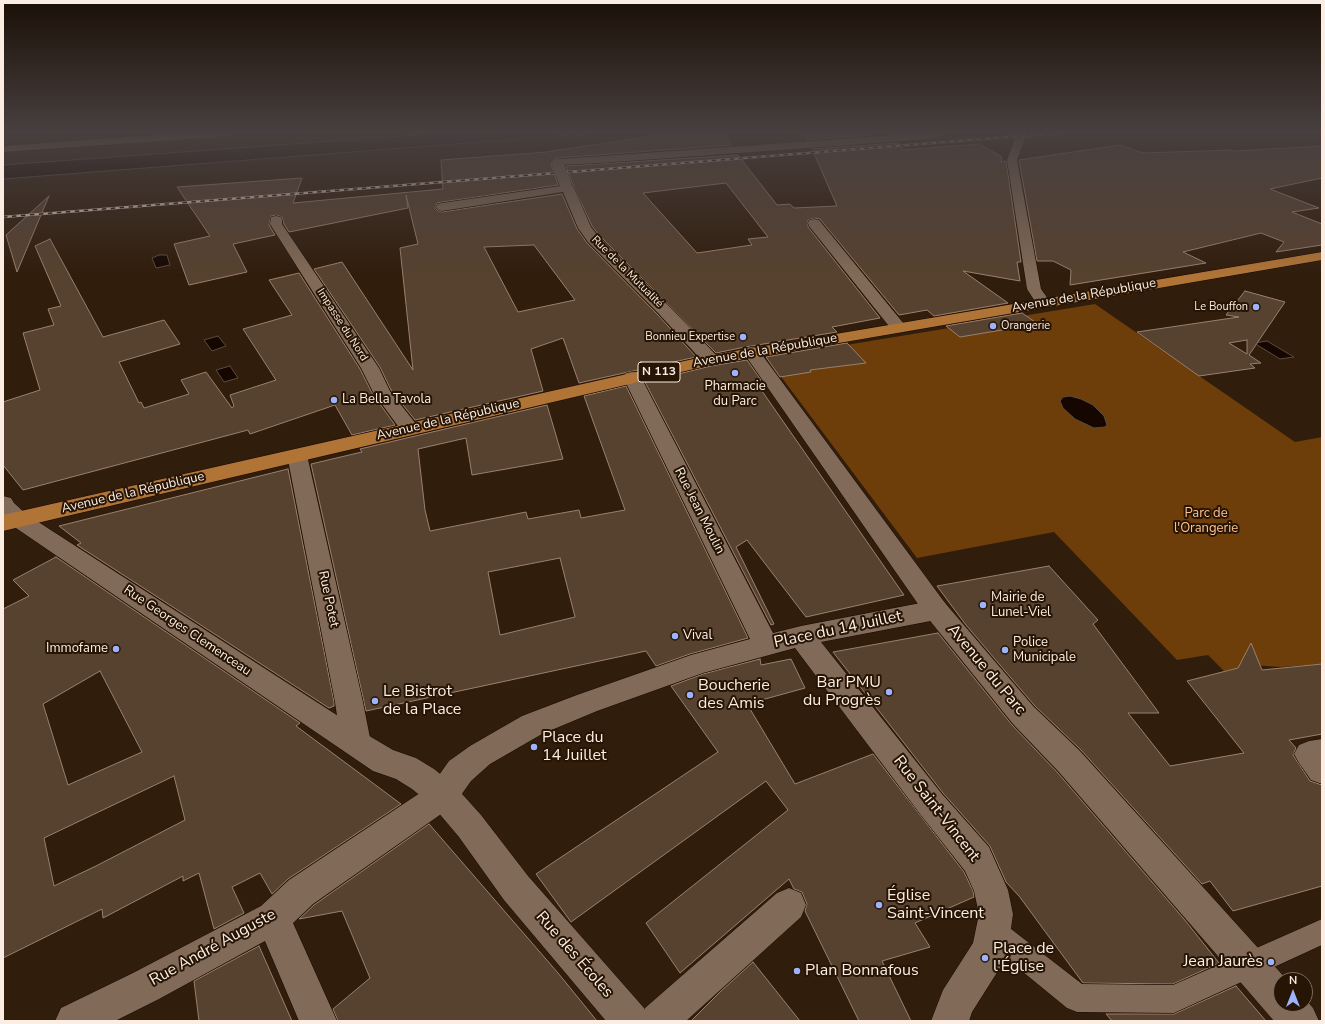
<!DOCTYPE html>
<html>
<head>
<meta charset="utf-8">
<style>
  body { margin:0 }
  #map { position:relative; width:1325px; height:1024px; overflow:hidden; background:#311d0c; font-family:"Nunito Sans",sans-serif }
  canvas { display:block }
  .frame { position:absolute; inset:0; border:4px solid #fbede2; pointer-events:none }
  .north { position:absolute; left:1273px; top:972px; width:40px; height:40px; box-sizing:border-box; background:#261404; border:1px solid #7b6b5d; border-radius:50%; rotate:0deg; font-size:11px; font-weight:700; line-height:16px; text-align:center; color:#fbede2 }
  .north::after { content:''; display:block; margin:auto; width:14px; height:18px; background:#9db4fd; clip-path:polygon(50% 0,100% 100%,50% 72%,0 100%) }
</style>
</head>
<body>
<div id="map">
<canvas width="1325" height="1024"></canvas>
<div class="frame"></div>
<div class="north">N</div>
</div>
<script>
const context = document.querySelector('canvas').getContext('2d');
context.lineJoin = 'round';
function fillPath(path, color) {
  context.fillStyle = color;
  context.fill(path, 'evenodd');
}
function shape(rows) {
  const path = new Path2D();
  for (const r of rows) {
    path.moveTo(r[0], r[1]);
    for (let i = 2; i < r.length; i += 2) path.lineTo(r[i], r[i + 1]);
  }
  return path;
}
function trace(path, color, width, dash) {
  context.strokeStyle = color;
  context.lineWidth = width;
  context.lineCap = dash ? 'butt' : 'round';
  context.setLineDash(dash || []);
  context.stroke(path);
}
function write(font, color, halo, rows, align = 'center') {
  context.font = font + ' "Nunito Sans",sans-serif';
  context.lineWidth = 4;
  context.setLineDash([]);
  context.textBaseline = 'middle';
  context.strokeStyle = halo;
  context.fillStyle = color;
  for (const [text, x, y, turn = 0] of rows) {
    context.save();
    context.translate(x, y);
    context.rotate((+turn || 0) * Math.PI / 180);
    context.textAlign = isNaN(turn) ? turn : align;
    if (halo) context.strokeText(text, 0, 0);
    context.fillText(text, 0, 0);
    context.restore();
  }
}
fillPath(shape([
  [1095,304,1295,442,1322,437,1322,664,1281,667,1252,665,1224,671,1208,655,1177,660,1054,532,917,558,767,358]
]), '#6d3d0a');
const water = shape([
  [443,133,596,133,3,179,3,165,443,133],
  [159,255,167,255,170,265,156,268,152,258,159,255],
  [218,336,226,346,212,351,204,340,218,336],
  [1267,341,1294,357,1280,359,1254,343,1267,341],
  [230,366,238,378,224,382,216,370,230,366],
  [1070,396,1081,399,1093,405,1104,416,1107,425,1105,427,1094,428,1075,419,1063,408,1060,401,1063,397,1070,396]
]);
fillPath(water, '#150600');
trace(water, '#5a4b44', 1);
const building = shape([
  [674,133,723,133,732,145,556,158,551,164,558,185,442,202,437,203,435,208,438,211,442,212,562,194,577,229,587,243,658,315,696,357,579,383,563,338,531,349,543,391,415,420,391,390,380,367,314,269,342,262,413,370,400,248,418,244,406,195,408,208,289,232,284,224,282,217,276,215,271,216,269,225,275,235,233,244,247,272,189,285,174,244,210,236,177,187,302,178,293,203,443,189,441,160,546,152,674,133],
  [534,245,575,300,518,312,484,247,534,245],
  [804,133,867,133,871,135,807,140,804,133],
  [898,143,903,150,979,144,1002,157,1001,162,1006,161,1021,262,1017,262,1020,281,963,271,1008,303,934,316,927,310,899,315,820,219,814,218,808,220,808,227,880,318,832,327,837,332,745,347,716,353,599,235,592,226,572,183,566,166,738,155,777,205,790,204,794,208,837,206,812,149,898,143],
  [726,183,768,237,748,239,752,245,697,253,643,193,726,183],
  [1120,145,1143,153,1232,150,1235,151,1322,146,1322,178,1270,189,1319,208,1292,212,1322,224,1322,245,1276,252,1284,242,1261,233,1183,252,1206,263,1070,285,1071,270,1053,261,1037,261,1019,160,1120,145],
  [49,196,17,272,6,235,49,196],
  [50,239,103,337,164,320,180,344,119,362,139,403,141,402,144,408,189,394,181,380,206,372,232,408,234,406,230,395,276,380,243,329,292,315,269,280,299,273,360,369,372,393,395,425,352,435,335,405,250,434,248,430,23,490,3,465,3,402,40,390,23,333,54,325,48,309,61,306,35,246,50,239],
  [1245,291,1285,302,1249,355,1261,363,1250,364,1255,368,1199,376,1137,332,1239,317,1226,315,1245,291],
  [1247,340,1247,354,1229,343,1247,340],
  [1022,313,1038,324,960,337,946,326,1022,313],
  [847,343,866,363,810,370,811,372,780,377,766,357,847,343],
  [747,360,761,380,755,381,904,595,806,617,747,540,736,547,774,624,771,625,645,382,711,366,747,360],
  [626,386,748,638,690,654,656,666,646,651,366,711,311,464,362,452,360,449,547,405,563,459,472,475,466,438,418,449,425,510,430,531,526,512,528,519,579,510,581,518,625,510,584,396,626,386],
  [560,558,575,617,500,635,488,572,560,558],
  [288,469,334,702,334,706,329,708,77,545,81,543,59,526,288,469],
  [56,557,300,723,296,726,401,804,288,879,272,894,260,873,232,887,244,913,214,929,199,873,183,881,183,876,103,918,102,909,3,958,3,609,29,596,13,580,56,557],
  [100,671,142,752,68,785,43,704,100,671],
  [174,776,185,820,96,866,54,886,44,838,174,776],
  [1049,566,1098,620,1093,624,1159,713,1128,713,1170,766,1244,753,1187,681,1238,668,1251,643,1262,670,1322,664,1322,734,1289,740,1296,748,1293,755,1310,781,1322,785,1322,886,1233,911,1210,881,1202,884,1081,750,1034,705,966,625,937,586,1049,566],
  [938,633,1012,725,1057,772,1184,919,1219,963,1173,984,1083,983,1019,896,1006,882,990,846,943,793,833,652,938,633],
  [760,659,761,665,791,659,805,688,747,704,795,784,873,754,964,872,973,891,974,897,915,923,930,947,882,961,911,1021,859,1021,805,911,807,904,802,892,794,889,789,879,680,973,646,923,788,810,766,781,571,922,536,874,718,752,671,686,703,674,760,659],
  [429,824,558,973,597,1021,338,1021,333,1009,370,978,342,911,299,919,314,905,429,824],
  [259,946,292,1021,199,1021,194,981,259,946],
  [753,962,800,1021,691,1021,720,992,753,962],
  [1236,986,1266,1021,1112,1021,1106,1014,1174,1014,1236,986]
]);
fillPath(building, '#57412f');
trace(building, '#9a816e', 1);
const service = shape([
  [993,918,1002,922,1082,984,1173,985,1322,919,1322,945,1174,1013,1077,1012,1067,1008,984,940,980,931,984,922,993,918]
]);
const minor = shape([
  [186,133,236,133,231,136,3,152,3,146,186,133],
  [925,133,945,133,944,135,927,139,836,146,599,163,560,165,555,162,560,159,925,133],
  [565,180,569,181,574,188,591,227,598,236,671,308,717,356,720,360,717,364,711,365,705,364,659,314,588,242,578,228,563,192,442,211,438,210,436,207,438,204,442,203,560,186,559,183,561,181,565,180],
  [276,216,281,217,282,220,282,224,379,368,390,391,420,429,417,433,410,435,403,433,373,392,361,368,270,224,271,217,276,216],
  [814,219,819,220,904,324,906,327,904,330,898,332,892,330,809,226,808,223,809,220,814,219],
  [632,372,638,373,641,377,773,633,801,626,936,600,945,603,949,610,945,617,936,620,821,642,942,794,989,847,1008,890,1013,914,1008,950,1003,963,972,1012,969,1021,931,1021,943,990,973,943,979,914,974,891,965,871,920,814,795,648,703,673,597,711,542,734,490,764,471,781,454,805,313,904,293,923,337,1021,299,1021,265,941,159,999,115,1021,55,1021,61,1008,133,973,261,906,289,880,432,785,449,761,470,746,522,716,577,695,691,655,750,639,623,377,626,373,632,372],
  [297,449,304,451,307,455,363,702,371,743,366,752,356,756,346,752,341,743,335,702,287,455,290,451,297,449],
  [1322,739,1322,784,1311,780,1299,763,1294,754,1299,745,1309,741,1322,739],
  [789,888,801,893,806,905,801,917,686,1021,639,1021,645,1008,777,893,789,888]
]);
const tertiary = shape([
  [1017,133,1027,133,1017,160,1041,289,1051,303,1048,306,1043,308,1038,306,1027,289,1007,160,1017,133],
  [751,347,757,348,945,603,1033,706,1080,751,1287,980,1281,980,1281,1004,1305,1004,1305,999,1313,1008,1319,1021,1274,1021,1058,771,1013,724,927,617,743,352,745,348,751,347],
  [3,496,11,498,14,503,26,514,366,734,393,750,416,758,434,769,454,785,481,815,528,876,644,1008,650,1021,606,1021,504,900,459,837,432,805,412,789,396,779,373,771,10,524,3,518,3,496]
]);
const primary = shape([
  [1322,252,1322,260,711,365,3,531,3,515,711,355,1322,252]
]);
trace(service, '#180700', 1);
trace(minor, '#180700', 1);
trace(tertiary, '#180700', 1);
trace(primary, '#180700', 1);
fillPath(service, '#816a57');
fillPath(minor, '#816a57');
fillPath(tertiary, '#816a57');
fillPath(primary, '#b07437');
const rail = shape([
  [3,217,1059,133]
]);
trace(rail, '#d8c9bd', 2.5);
trace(rail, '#261404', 1.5, [4.5]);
const minorBridge = shape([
  [558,165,565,183]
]);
trace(minorBridge, '#180700', 12, []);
trace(minorBridge, '#816a57', 12);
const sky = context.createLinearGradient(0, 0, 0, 276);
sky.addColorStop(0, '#1b1007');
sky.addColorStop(0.48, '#484040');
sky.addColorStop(1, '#48404000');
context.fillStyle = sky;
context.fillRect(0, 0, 1325, 276);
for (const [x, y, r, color] of [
  [1256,307,4,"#9db4fd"],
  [993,326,4,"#9db4fd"],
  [743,337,4,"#9db4fd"],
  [735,373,4,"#9db4fd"],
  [334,400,4,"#9db4fd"],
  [983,605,4,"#9db4fd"],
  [675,636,4,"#9db4fd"],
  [116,649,4,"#9db4fd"],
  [1005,650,4,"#9db4fd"],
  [889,692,4,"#9db4fd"],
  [690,695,4,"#9db4fd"],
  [375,701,4,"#9db4fd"],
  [534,747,4,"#9db4fd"],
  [879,905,4,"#9db4fd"],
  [985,958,4,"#9db4fd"],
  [1271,962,4,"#9db4fd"],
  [797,971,4,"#9db4fd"]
]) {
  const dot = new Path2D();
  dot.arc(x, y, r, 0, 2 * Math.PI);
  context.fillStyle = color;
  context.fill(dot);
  trace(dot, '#261404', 1.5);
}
write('11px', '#fbede2', '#261404', [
  ["Rue de la Mutualité",627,272,45],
  ["Impasse du Nord",342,325,57]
]);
write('11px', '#fbede2', '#261404', [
  ["Le Bouffon",1248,307],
  ["Orangerie",1001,326,"left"],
  ["Bonnieu Expertise",735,337]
], 'right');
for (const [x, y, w] of [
  [659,372,42]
]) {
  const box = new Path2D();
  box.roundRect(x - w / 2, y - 10, w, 20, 3);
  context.fillStyle = '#261404';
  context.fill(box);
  trace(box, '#fbede2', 1);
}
write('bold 12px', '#fbede2', null, [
  ["N 113",659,372]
]);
write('13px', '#fbede2', '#261404', [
  ["Avenue de la République",1084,296,-10],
  ["Avenue de la République",765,351,-10],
  ["Avenue de la République",448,420,-13],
  ["Avenue de la République",133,493,-13],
  ["Rue Jean Moulin",699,511,63],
  ["Rue Potet",328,599,78],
  ["Rue Georges Clemenceau",187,631,34]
]);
write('13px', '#fbede2', '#261404', [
  ["Pharmacie",735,387,"center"],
  ["du Parc",735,402,"center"],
  ["La Bella Tavola",342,400],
  ["Mairie de",991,598],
  ["Lunel-Viel",991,613],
  ["Vival",683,636],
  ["Police",1013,643],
  ["Municipale",1013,658],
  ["Immofame",108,649,"right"]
], 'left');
write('13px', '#ffc08d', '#261404', [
  ["Parc de",1206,514],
  ["l'Orangerie",1206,529]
]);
write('16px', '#fbede2', '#261404', [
  ["Place du 14 Juillet",838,630,-12],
  ["Avenue du Parc",986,670,50],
  ["Rue Saint-Vincent",936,809,52],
  ["Rue André Auguste",213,948,-29],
  ["Rue des Écoles",574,955,49]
]);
write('16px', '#fbede2', '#261404', [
  ["Bar PMU",881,683,"right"],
  ["du Progrès",881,701,"right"],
  ["Boucherie",698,686],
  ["des Amis",698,704],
  ["Le Bistrot",383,692],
  ["de la Place",383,710],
  ["Place du",542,738],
  ["14 Juillet",542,756],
  ["Église",887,896],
  ["Saint-Vincent",887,914],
  ["Place de",993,949],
  ["l'Église",993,967],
  ["Jean Jaurès",1263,962,"right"],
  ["Plan Bonnafous",805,971]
], 'left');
</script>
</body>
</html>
